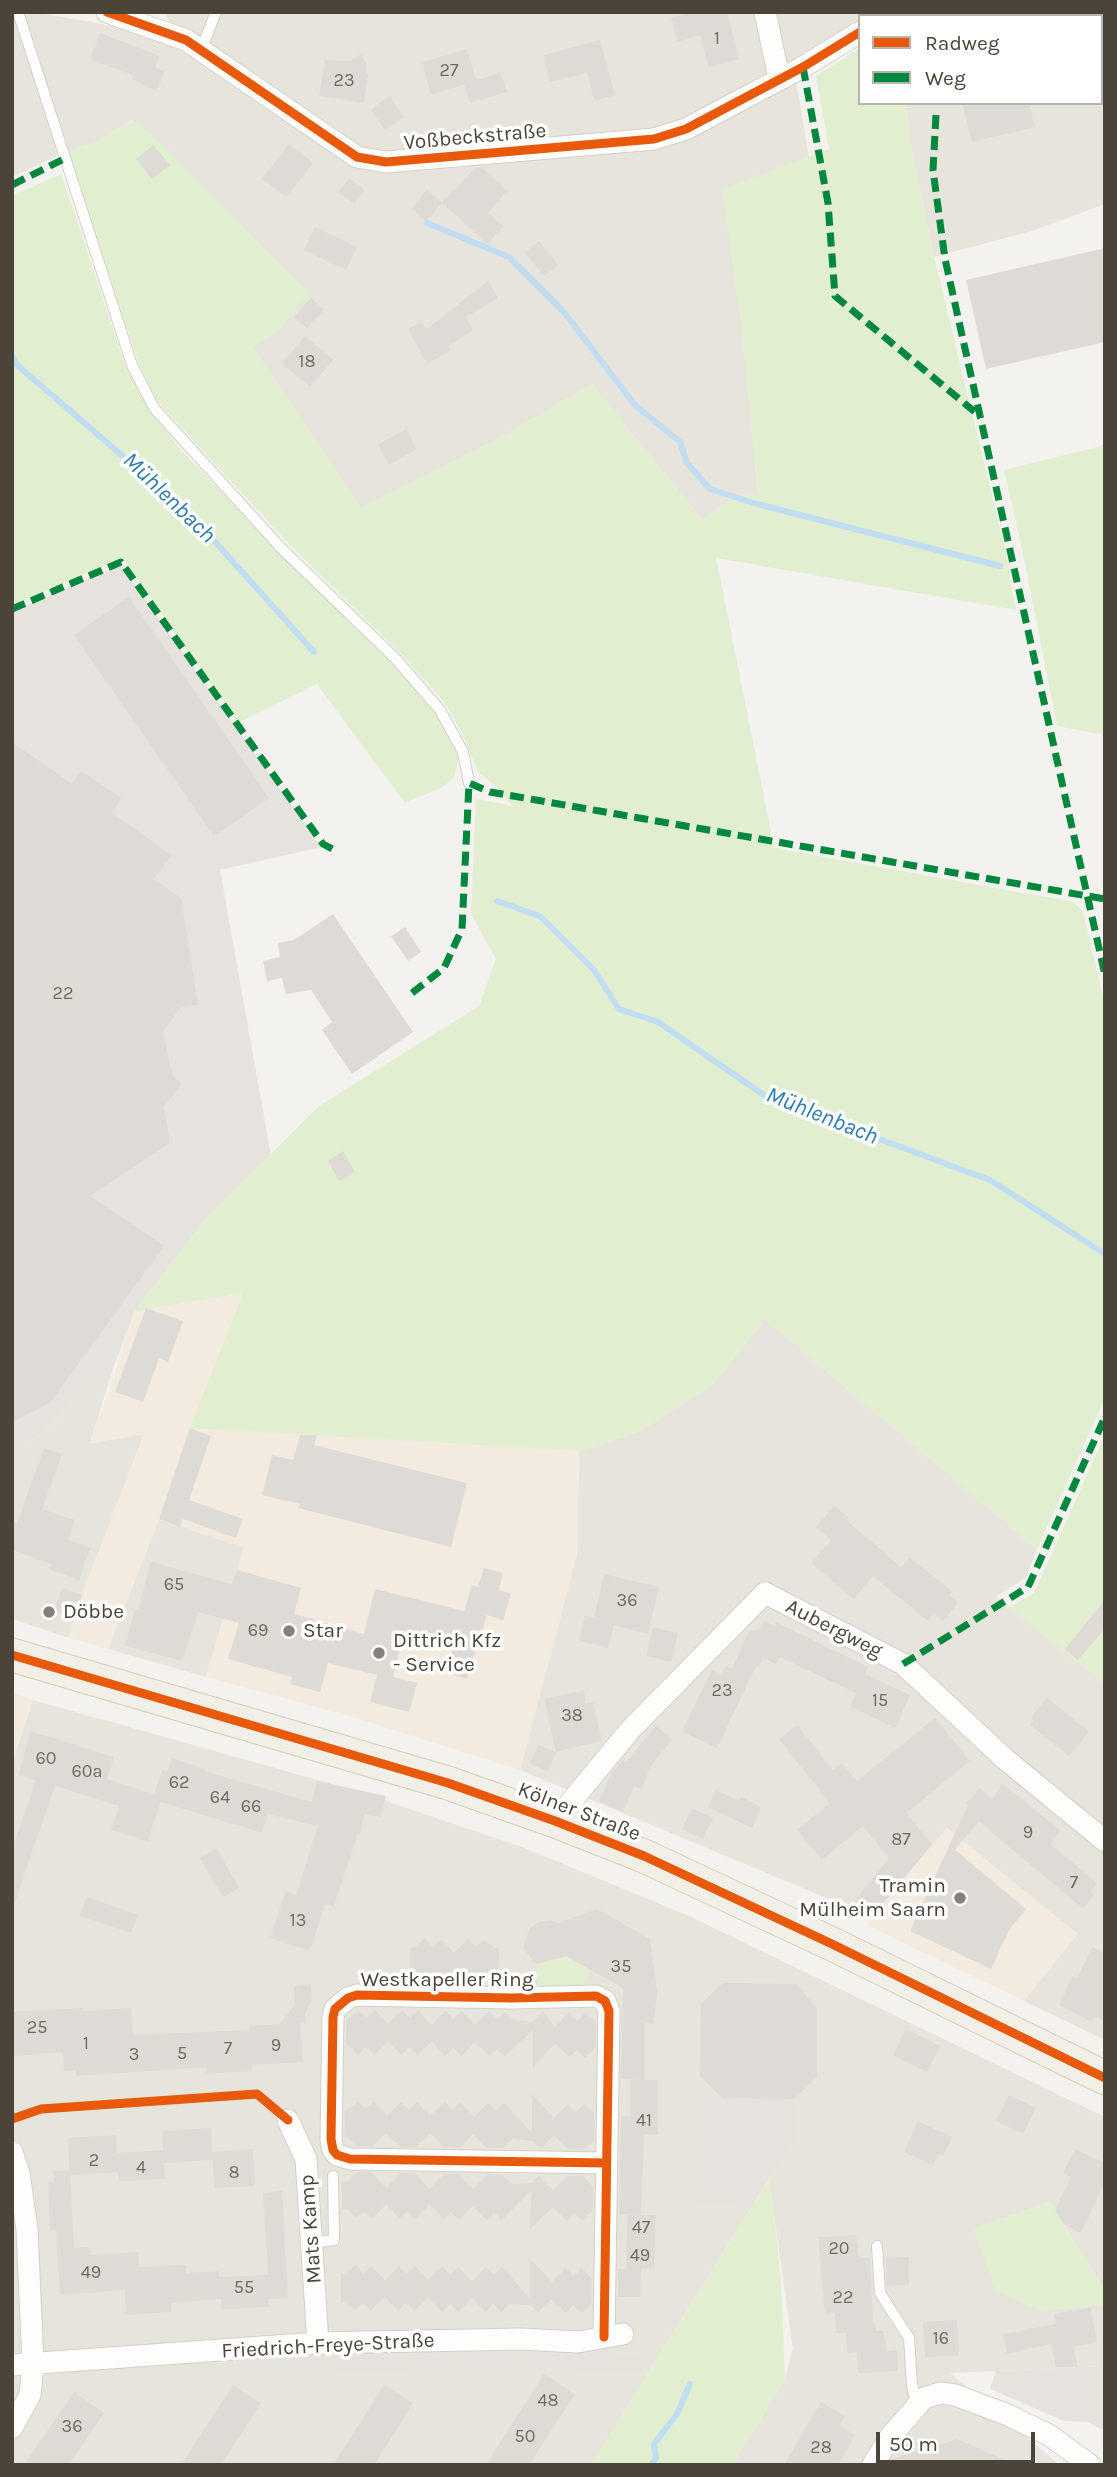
<!DOCTYPE html>
<html>
<head>
<meta charset="utf-8">
<style>
  body { margin:0 }
  #map { position:relative; width:1117px; height:2477px; overflow:hidden; background:#f4f2ee; font-family:Karla,sans-serif }
  canvas { display:block }
  .frame { position:absolute; inset:0; border:14px solid #4b4439; pointer-events:none }
  .legend { position:absolute; left:858px; top:14px; width:245px; height:91px; box-sizing:border-box; background:#fff; border:2px solid #b7b4b0; margin:0; padding:9px 12px; list-style:none; font-size:21px; color:#4b4439 }
  .legend li { display:flex; align-items:center; gap:14px; height:35px }
  .legend b { width:35px; border:2px solid #b7b4b0 }
  .scale { position:absolute; left:876px; top:2432px; width:159px; height:32px; box-sizing:border-box; border:4px solid #4b4439; border-top:0; padding-left:9px; font-size:21px; line-height:24px; white-space:nowrap; color:#4b4439; -webkit-text-stroke:5px #fff; paint-order:stroke }
</style>
</head>
<body>
<div id="map">
<canvas width="1117" height="2477"></canvas>
<div class="frame"></div>
<ul class="legend">
<li><b style="height:9px;background:#e8590c"></b>Radweg</li>
<li><b style="height:9px;background:#00873e"></b>Weg</li>
</ul>
<div class="scale">50 m</div>
</div>
<script>
const context = document.querySelector('canvas').getContext('2d');
context.lineJoin = 'round';
function fillPath(path, color) {
  context.fillStyle = color;
  context.fill(path, 'evenodd');
}
function shape(rows) {
  const path = new Path2D();
  for (const r of rows) {
    path.moveTo(r[0], r[1]);
    for (let i = 2; i < r.length; i += 2) path.lineTo(r[i], r[i + 1]);
  }
  return path;
}
function trace(path, color, width, dash) {
  context.strokeStyle = color;
  context.lineWidth = width;
  context.lineCap = dash ? 'butt' : 'round';
  context.setLineDash(dash || []);
  context.stroke(path);
}
function write(font, color, halo, rows, align = 'center') {
  context.font = font + ' Karla,sans-serif';
  context.lineWidth = 7;
  context.setLineDash([]);
  context.textBaseline = 'middle';
  context.strokeStyle = halo;
  context.fillStyle = color;
  for (const [text, x, y, turn = 0] of rows) {
    context.save();
    context.translate(x, y);
    context.rotate((+turn || 0) * Math.PI / 180);
    context.textAlign = isNaN(turn) ? turn : align;
    if (halo) context.strokeText(text, 0, 0);
    context.fillText(text, 0, 0);
    context.restore();
  }
}
fillPath(shape([
  [165,12,872,12,866,16,860,16,860,20,803,53,796,80,809,157,723,190,741,322,758,494,736,495,702,520,592,384,509,433,361,508,252,347,278,331,132,120,95,143,67,151,12,177,12,13,39,13,137,30,182,50],
  [893,12,1105,12,1105,204,1035,230,934,257,910,141,906,103,1101,103,1101,16,894,16],
  [765,1319,1037,1549,1026,1578,996,1596,1105,1684,1105,2040,1024,2001,1077,1934,947,1828,872,1917,520,1770,577,1554,579,1451,640,1431,713,1384],
  [114,1366,90,1443,144,1434,82,1595,69,1638,12,1619,12,1445,37,1437],
  [159,1519,244,1547,206,1677,108,1649],
  [33,1700,357,1791,522,1847,689,1916,1105,2117,1105,2291,1050,2202,973,2229,1039,2310,1105,2305,1105,2366,950,2373,1060,2465,732,2465,785,2379,793,2349,769,2179,591,2465,12,2465,12,1764]
]), '#e7e4dc');
fillPath(shape([
  [243,1293,191,1428,579,1451,577,1554,520,1770,343,1714,206,1677,244,1548,159,1520,108,1649,69,1638,82,1595,144,1434,90,1444,135,1311],
  [12,1693,33,1700,12,1764],
  [946,1828,1078,1934,1024,2001,867,1925]
]), '#f3ebdf');
fillPath(shape([
  [121,565,321,847,220,870,271,1156,205,1219,135,1311,114,1366,37,1437,12,1445,12,612]
]), '#e6e2de');
fillPath(shape([
  [860,48,860,103,906,103,910,141,934,257,1006,553,1016,610,716,558,774,848,1073,902,1083,911,1105,1007,1105,1398,1037,1549,765,1319,713,1384,640,1431,579,1451,190,1428,243,1293,135,1311,205,1219,319,1106,479,1006,496,959,471,914,476,799,513,806,496,786,478,772,462,733,443,700,403,656,289,544,157,401,138,361,67,151,95,143,133,120,164,146,310,293,278,331,253,347,361,507,509,433,592,384,702,520,736,495,758,494,741,322,722,189,829,149,816,76],
  [61,174,125,365,148,407,179,448,285,558,391,662,435,713,459,756,454,778,441,788,405,803,317,684,238,723,123,558,12,605,12,196],
  [1105,445,1105,735,1057,726,1025,563,1004,470],
  [1105,1435,1105,1684,1009,1608,1034,1593],
  [566,1956,592,1970,583,1985,537,1986,536,1964],
  [770,2178,781,2280,785,2379,732,2465,591,2465],
  [1050,2202,1105,2291,1105,2305,1039,2310,996,2292,973,2229]
]), '#e1eecf');
fillPath(shape([
  [697,2097,794,2099,795,2138,751,2207,695,2205],
  [519,2326,519,2335,349,2337,348,2330],
  [528,2350,642,2355,641,2371,528,2369],
  [462,2351,521,2352,520,2369,462,2367],
  [460,2352,460,2367,257,2378,256,2362],
  [1105,2366,1105,2431,1087,2422,1064,2421,990,2389,996,2371]
]), '#e6e3df');
trace(shape([
  [427,223,509,257,564,312,635,405,680,442,687,463,710,489,757,504,1000,566],
  [12,356,16,364,191,515,314,652],
  [497,901,540,916,594,970,619,1009,658,1022,768,1098,990,1180,1105,1254],
  [651,2465,656,2458,654,2444,677,2414,690,2384]
]), '#c0ddf1', 6);
fillPath(shape([
  [692,12,727,12,739,59,709,67,700,35,677,42,671,18],
  [100,33,160,56,155,67,165,72,156,91,132,79,133,75,90,59],
  [600,40,615,95,594,101,587,73,550,82,543,55],
  [467,49,476,80,501,73,507,92,470,103,464,85,431,94,422,62],
  [361,54,367,64,366,71,368,75,364,103,319,96,325,60,350,61],
  [389,96,404,117,385,130,371,110],
  [962,103,1029,103,1035,127,972,142],
  [289,144,313,163,286,197,262,179],
  [153,145,170,165,152,179,136,159],
  [481,167,507,191,488,213,503,226,488,244,442,203,456,188,458,191,457,187,475,168],
  [349,178,365,190,354,204,338,192],
  [427,190,442,203,426,221,412,208],
  [315,227,357,247,346,270,304,250],
  [539,241,558,265,544,276,525,252],
  [1105,248,1105,342,986,369,966,280],
  [488,281,498,298,466,317,473,330,448,346,451,350,427,364,408,329,421,322,427,329],
  [311,298,324,310,307,328,294,317],
  [305,336,333,360,310,387,282,364],
  [406,429,417,449,389,465,378,444],
  [129,597,269,798,214,836,74,635],
  [12,742,72,784,81,771,122,798,112,813,171,855,154,879,181,898,198,1005,181,1007,163,1031,172,1074,181,1084,164,1107,170,1143,90,1196,164,1246,50,1403,12,1422],
  [333,914,413,1032,352,1074,322,1030,332,1022,311,990,286,994,282,978,267,981,263,961,280,957,278,943,294,940],
  [405,927,421,952,408,961,391,936],
  [343,1151,355,1172,339,1181,328,1161],
  [146,1308,183,1321,168,1362,159,1358,143,1402,115,1392],
  [190,1428,211,1436,189,1500,243,1519,236,1538,183,1519,180,1527,159,1519],
  [300,1435,317,1435,314,1445,467,1483,451,1547,298,1508,300,1504,262,1495,272,1455,293,1460],
  [44,1448,62,1454,42,1509,75,1520,68,1540,90,1548,79,1580,49,1569,51,1564,12,1550,12,1522,17,1523],
  [834,1506,849,1518,847,1521,901,1567,909,1557,952,1591,949,1595,958,1603,943,1621,934,1613,928,1621,873,1576,854,1599,811,1563,831,1540,816,1527],
  [151,1562,232,1584,237,1570,301,1588,294,1614,364,1634,375,1589,464,1611,472,1585,478,1587,484,1568,503,1573,499,1590,511,1594,503,1620,487,1615,467,1679,447,1673,454,1644,404,1631,393,1677,417,1683,409,1712,370,1702,377,1675,328,1663,320,1692,290,1684,292,1677,228,1659,239,1623,198,1612,182,1661,125,1646,135,1609,138,1610],
  [604,1574,659,1587,648,1634,614,1625,608,1648,579,1641,585,1616,594,1618],
  [62,1588,82,1595,75,1618,54,1611],
  [1105,1600,1105,1628,1078,1660,1065,1649],
  [764,1621,775,1626,776,1622,868,1667,865,1674,910,1695,895,1728,850,1706,856,1693,780,1657,776,1664,763,1658,758,1667,756,1666,717,1748,682,1731,712,1670,721,1675,726,1666,732,1669,749,1631,760,1629],
  [653,1627,678,1633,671,1662,646,1656],
  [584,1690,586,1703,593,1702,602,1741,556,1752,544,1699],
  [1047,1698,1089,1732,1069,1756,1030,1725,1034,1720,1031,1717],
  [935,1718,970,1761,906,1813,932,1844,872,1917,854,1902,889,1858,863,1826,822,1860,797,1830,830,1803,779,1739,797,1725,833,1770,842,1763,857,1781],
  [656,1726,672,1739,651,1766,641,1789,634,1786,623,1812,599,1801,611,1774,623,1760,627,1761],
  [31,1731,114,1757,107,1779,154,1795,162,1770,167,1772,172,1758,205,1769,204,1771,312,1802,317,1781,386,1796,381,1817,364,1814,360,1835,358,1834,334,1907,325,1904,310,1951,270,1938,286,1891,296,1895,318,1826,268,1814,262,1833,161,1802,148,1841,111,1830,119,1806,55,1786,15,1902,12,1901,12,1849,36,1780,18,1775],
  [538,1745,556,1752,548,1771,530,1764],
  [1003,1784,1061,1831,1050,1844,1097,1883,1091,1891,1094,1894,1083,1909,979,1821,955,1850,1026,1909,1009,1930,991,1969,910,1931,968,1805,966,1804,979,1788,992,1799],
  [716,1790,739,1801,741,1797,761,1807,752,1828,708,1807],
  [692,1808,713,1818,703,1839,682,1829],
  [216,1848,239,1888,223,1897,200,1858],
  [87,1897,138,1915,131,1933,80,1916],
  [597,1909,650,1939,657,1991,654,2024,645,2023,645,2080,621,2079,623,1988,566,1956,536,1964,523,1948,529,1929,539,1922,550,1920,559,1923],
  [425,1938,432,1947,441,1939,454,1953,468,1939,476,1947,484,1939,494,1948,499,1948,498,1975,480,1976,486,1984,468,1984,454,1970,447,1977,410,1975,410,1947,416,1947],
  [1092,1947,1105,1953,1105,2022,1095,2017,1092,2022,1059,2005,1073,1976,1077,1978],
  [723,1983,796,1984,817,2008,817,2077,794,2099,722,2098,700,2076,701,2004],
  [311,1984,312,2000,305,2014,306,2024,300,2023,303,2062,252,2065,253,2071,206,2074,206,2067,76,2076,76,2070,64,2071,63,2052,13,2056,12,2012,83,2008,83,2011,131,2008,133,2035,250,2030,250,2026,280,2024,295,2004,294,1986],
  [359,2010,366,2018,375,2010,388,2024,403,2010,410,2018,418,2010,431,2025,446,2011,453,2019,462,2011,475,2025,489,2011,497,2019,505,2012,513,2020,533,2022,542,2011,555,2027,569,2012,577,2021,585,2013,596,2021,595,2048,585,2058,577,2050,569,2057,555,2043,533,2068,533,2030,504,2057,497,2049,489,2056,475,2042,461,2056,453,2048,445,2056,432,2041,418,2055,409,2047,402,2055,388,2041,374,2055,366,2047,358,2055,350,2046,346,2046,346,2018,350,2018],
  [906,2029,940,2046,927,2072,893,2055],
  [630,2080,658,2080,658,2135,644,2134,641,2215,619,2214,621,2116,630,2117],
  [532,2094,554,2118,568,2104,575,2113,584,2104,594,2113,594,2141,583,2150,568,2149,554,2135,540,2149,533,2141,512,2139,503,2148,487,2148,473,2134,460,2148,444,2147,430,2133,416,2147,400,2147,386,2133,373,2146,357,2146,349,2138,344,2138,345,2110,349,2109,358,2101,365,2109,374,2101,387,2116,401,2102,409,2110,417,2102,430,2116,445,2102,452,2110,460,2102,474,2117,488,2103,496,2111,504,2103,532,2133],
  [1009,2095,1036,2108,1023,2134,996,2121],
  [918,2121,952,2137,943,2156,938,2154,933,2165,904,2152],
  [211,2128,212,2152,253,2149,255,2186,214,2188,213,2160,164,2163,165,2179,119,2181,118,2172,70,2175,68,2138,116,2135,117,2153,163,2150,162,2131],
  [1075,2149,1105,2163,1105,2183,1081,2233,1064,2224,1055,2210,1071,2177,1063,2173],
  [70,2170,74,2248,89,2247,90,2255,138,2252,139,2267,186,2265,186,2273,219,2271,219,2277,268,2275,263,2193,282,2191,288,2298,268,2299,269,2307,221,2309,221,2299,171,2303,171,2312,126,2315,125,2290,60,2295,56,2230,50,2230,48,2182,54,2182,53,2171],
  [358,2172,371,2172,386,2188,401,2173,415,2173,429,2189,444,2174,459,2174,473,2189,488,2174,502,2175,512,2184,532,2183,539,2176,553,2190,568,2176,583,2176,593,2187,593,2210,582,2221,575,2213,567,2221,553,2207,530,2229,531,2191,502,2220,494,2212,487,2220,473,2206,459,2220,451,2212,443,2220,430,2204,415,2219,407,2211,400,2219,386,2204,372,2219,364,2211,356,2218,348,2210,342,2209,342,2182,348,2181],
  [627,2215,655,2215,655,2269,626,2269],
  [856,2235,859,2258,870,2258,873,2323,875,2323,876,2331,883,2331,887,2351,897,2350,898,2371,858,2373,857,2352,847,2353,846,2333,836,2333,835,2313,825,2314,818,2237],
  [909,2257,909,2285,887,2286,886,2258],
  [530,2259,552,2282,566,2268,574,2276,582,2268,592,2279,591,2305,581,2313,573,2305,566,2313,551,2299,538,2313,530,2305,510,2304,501,2312,493,2304,486,2312,472,2298,458,2312,450,2304,442,2312,428,2297,414,2311,406,2303,398,2311,384,2296,371,2311,363,2303,355,2310,346,2302,341,2302,341,2274,346,2274,356,2265,363,2274,371,2266,385,2280,399,2266,406,2274,415,2266,428,2280,443,2266,450,2275,458,2267,472,2281,486,2267,494,2275,502,2267,530,2298],
  [618,2269,641,2269,640,2297,618,2297],
  [1091,2308,1097,2343,1073,2347,1078,2367,1056,2367,1051,2344,1007,2354,1003,2334,1056,2324,1054,2314],
  [957,2320,959,2355,925,2357,923,2322],
  [544,2374,575,2394,529,2465,486,2465],
  [233,2385,261,2403,221,2465,181,2465],
  [384,2385,413,2403,374,2465,333,2465],
  [74,2392,104,2413,73,2459,69,2465,24,2465],
  [821,2402,845,2416,839,2425,855,2435,838,2465,784,2465],
  [957,2439,1017,2465,889,2465,892,2459]
]), '#dedbd6');
const lane = shape([
  [18,12,132,365,154,408,282,549,396,659,440,710,463,752,469,783],
  [201,50,216,12],
  [312,2243,334,2240,333,2176],
  [877,2246,880,2293,909,2338,912,2384,916,2405]
]);
const street = shape([
  [107,12,186,40,357,157,386,162,654,139,686,129,803,67,860,32],
  [765,12,779,78],
  [887,16,892,12],
  [555,1821,630,1730,765,1593,903,1664,1005,1759,1105,1841],
  [288,2120,306,2159,318,2343],
  [12,2152,19,2173,27,2229,33,2364,30,2395,12,2428],
  [604,2337,609,2011,605,2001,596,1996,511,1998,357,1995,348,1998,335,2009,333,2017,331,2139,333,2150,337,2155,350,2159,606,2163],
  [12,2365,318,2343,521,2339,578,2342,623,2334],
  [873,2465,890,2437,924,2398,940,2393,955,2395,1008,2415,1049,2435,1090,2465]
]);
const primary = shape([
  [12,1655,448,1783,555,1821,644,1856,832,1944,1105,2078]
]);
trace(lane, '#d2d0cb', 12);
trace(street, '#d2d0cb', 23);
trace(primary, '#d6cebb', 35);
trace(lane, '#fdfdfc', 10);
trace(street, '#fdfdfc', 21);
trace(primary, '#f2efe6', 33);
trace(shape([
  [803,67,828,203,835,296,981,417],
  [936,115,933,170,945,259,1105,975],
  [12,185,64,159],
  [12,609,121,562,323,844,336,851],
  [412,993,444,968,462,929,469,783,490,792,1105,899],
  [903,1664,1028,1587,1105,1417]
]), '#00873e', 7, [14, 7]);
trace(shape([
  [107,12,186,40,357,157,386,162,654,139,686,129,803,67,860,32],
  [12,1655,448,1783,555,1821,644,1856,832,1944,1105,2078],
  [12,2119,41,2109,257,2094,288,2120],
  [604,2337,609,2011,605,2001,596,1996,511,1998,357,1995,348,1998,335,2009,333,2017,331,2139,333,2150,337,2155,350,2159,606,2163]
]), '#e8590c', 9);
for (const [x, y, r, color] of [
  [49,1612,7,"#868178"],
  [289,1631,7,"#868178"],
  [379,1653,7,"#868178"],
  [960,1898,7,"#868178"]
]) {
  const dot = new Path2D();
  dot.arc(x, y, r, 0, 2 * Math.PI);
  context.fillStyle = color;
  context.fill(dot);
  trace(dot, '#fff', 2.5);
}
write('18px', '#706a61', null, [
  ["1",717,39],
  ["27",449,71],
  ["23",344,81],
  ["18",307,362],
  ["22",63,994],
  ["65",174,1585],
  ["36",627,1601],
  ["69",258,1631],
  ["23",722,1691],
  ["15",880,1701],
  ["38",572,1716],
  ["60",46,1759],
  ["60a",87,1772],
  ["62",179,1783],
  ["64",220,1798],
  ["66",251,1807],
  ["9",1028,1833],
  ["87",901,1840],
  ["7",1074,1883],
  ["13",298,1921],
  ["35",621,1967],
  ["25",37,2028],
  ["1",86,2044],
  ["9",276,2046],
  ["7",228,2049],
  ["5",182,2054],
  ["3",134,2055],
  ["41",644,2121],
  ["2",94,2161],
  ["4",141,2168],
  ["8",234,2173],
  ["47",641,2228],
  ["20",839,2249],
  ["49",640,2256],
  ["49",91,2273],
  ["55",244,2288],
  ["22",843,2298],
  ["16",941,2339],
  ["48",548,2401],
  ["36",72,2427],
  ["50",525,2437],
  ["28",821,2448]
]);
write('21px', '#4b4439', '#fff', [
  ["Voßbeckstraße",475,137,-5],
  ["Aubergweg",834,1629,27],
  ["Kölner Straße",579,1812,21],
  ["Westkapeller Ring",447,1980],
  ["Mats Kamp",311,2229,-94],
  ["Friedrich-Freye-Straße",328,2346,-3]
]);
write('21px', '#4b4439', '#fff', [
  ["Döbbe",63,1612],
  ["Star",303,1631],
  ["Dittrich Kfz",393,1641],
  ["- Service",393,1665],
  ["Tramin",946,1886,"right"],
  ["Mülheim Saarn",946,1910,"right"]
], 'left');
write('italic 23px', '#2e7ab2', '#fff', [
  ["Mühlenbach",169,498,44],
  ["Mühlenbach",822,1116,22]
]);
</script>
</body>
</html>
